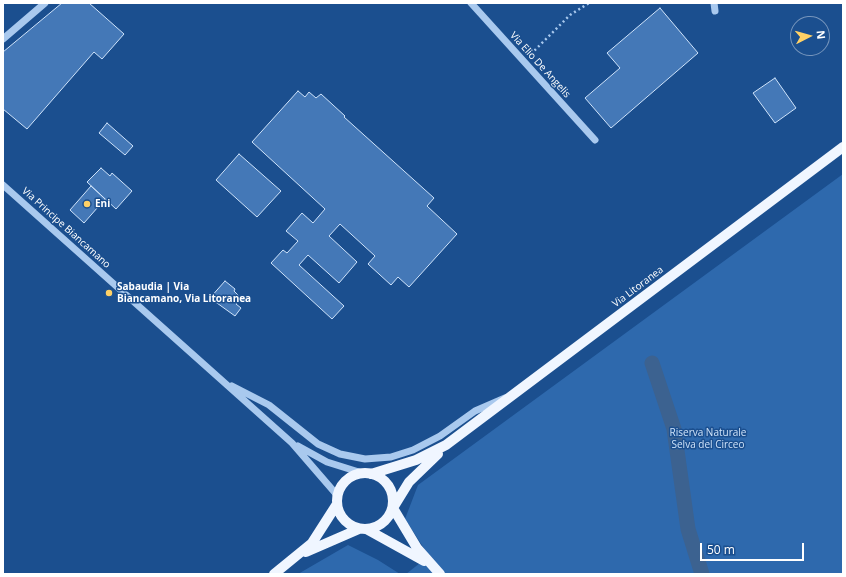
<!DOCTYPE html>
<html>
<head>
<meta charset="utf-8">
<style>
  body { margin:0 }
  #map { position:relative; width:846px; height:577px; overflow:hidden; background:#1b4f8f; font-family:"Open Sans",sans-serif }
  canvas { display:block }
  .frame { position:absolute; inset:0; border:4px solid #fff; pointer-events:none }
  .north { position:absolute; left:790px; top:16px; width:40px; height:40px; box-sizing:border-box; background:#1b4f8f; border:1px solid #7695bc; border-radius:50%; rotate:84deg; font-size:11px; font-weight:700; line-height:16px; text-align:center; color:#fff }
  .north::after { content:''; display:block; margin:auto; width:14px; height:18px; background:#ffd166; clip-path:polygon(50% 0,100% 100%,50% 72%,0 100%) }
  .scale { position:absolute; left:700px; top:543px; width:104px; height:18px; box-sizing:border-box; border:2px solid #fff; border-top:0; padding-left:5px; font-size:12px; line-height:14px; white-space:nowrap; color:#fff; -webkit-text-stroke:3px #1b4f8f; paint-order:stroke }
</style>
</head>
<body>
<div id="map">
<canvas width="846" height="577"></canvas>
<div class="frame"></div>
<div class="north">N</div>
<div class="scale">50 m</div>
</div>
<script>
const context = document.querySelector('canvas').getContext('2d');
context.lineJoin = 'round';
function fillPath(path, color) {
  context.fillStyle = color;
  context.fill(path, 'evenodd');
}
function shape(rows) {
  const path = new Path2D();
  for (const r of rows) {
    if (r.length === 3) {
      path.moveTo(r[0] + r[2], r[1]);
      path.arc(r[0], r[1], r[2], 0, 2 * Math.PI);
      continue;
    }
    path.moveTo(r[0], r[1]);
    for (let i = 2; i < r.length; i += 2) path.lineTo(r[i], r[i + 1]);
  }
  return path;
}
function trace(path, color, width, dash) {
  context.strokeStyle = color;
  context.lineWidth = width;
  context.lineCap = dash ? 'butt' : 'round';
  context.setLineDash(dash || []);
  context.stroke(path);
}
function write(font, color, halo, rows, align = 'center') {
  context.font = font + ' "Open Sans",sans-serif';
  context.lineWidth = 3;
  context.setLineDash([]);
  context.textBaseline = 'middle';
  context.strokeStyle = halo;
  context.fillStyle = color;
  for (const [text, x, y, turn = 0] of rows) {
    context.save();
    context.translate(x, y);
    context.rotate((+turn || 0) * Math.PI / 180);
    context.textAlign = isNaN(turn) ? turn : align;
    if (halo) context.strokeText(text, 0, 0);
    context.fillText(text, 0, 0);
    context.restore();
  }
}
fillPath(shape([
  [843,174,843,574,406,574,429,556,405,519,418,485],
  [348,545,378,560,400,574,298,574]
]), '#2e69ad');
trace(shape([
  [652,363,674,429,688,529,702,574]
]), '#3c6290', 15);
const building = shape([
  [62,3,89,3,124,34,102,59,94,52,27,129,3,109,3,52,62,3],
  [660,8,698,53,611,128,585,98,620,68,607,53,660,8],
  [775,78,796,108,775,123,753,93,775,78],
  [298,91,305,97,309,92,316,98,321,94,345,116,344,117,434,198,427,206,457,234,409,287,398,277,391,285,368,264,375,256,340,224,329,236,357,262,339,283,308,255,299,265,344,306,332,319,271,263,283,250,287,253,298,241,286,231,302,213,313,223,325,209,252,142,298,91],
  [107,123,133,146,125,155,99,133,107,123],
  [239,154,281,191,257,217,216,180,239,154],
  [101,168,110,176,112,173,132,191,116,209,87,182,101,168],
  [91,186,105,199,84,223,70,210,91,186],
  [225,281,235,289,234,291,241,298,236,304,241,308,235,316,210,298,225,281]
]);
fillPath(building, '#4478b7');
trace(building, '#cfe3fa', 1);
trace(shape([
  [531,54,570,15,589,3]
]), '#a9c9ee', 2.5, [2, 3]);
trace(shape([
  [471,3,595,140],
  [714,3,715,11],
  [3,39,45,3],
  [3,185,292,443,337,495],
  [232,386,269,405,318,444,340,454,365,459,391,457,413,450,440,436,475,411,505,398],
  [298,446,327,462,362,473]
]), '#a9c9ee', 7);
trace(shape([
  [438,454,409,482,393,508,417,548,440,574],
  [365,501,28],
  [371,474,416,460,446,445,843,147],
  [368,530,424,561],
  [306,552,359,529],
  [274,574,312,543,337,504]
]), '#f0f6ff', 10);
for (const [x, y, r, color] of [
  [87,204,4,"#ffd166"],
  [109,293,4,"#ffd166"]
]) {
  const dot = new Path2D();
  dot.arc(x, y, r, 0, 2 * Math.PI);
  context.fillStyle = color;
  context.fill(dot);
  trace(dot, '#1b4f8f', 1.5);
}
write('10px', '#fff', '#1b4f8f', [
  ["Via Elio De Angelis",540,65,48],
  ["Via Principe Biancamano",66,228,42],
  ["Via Litoranea",638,287,-37]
]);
write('bold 10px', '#fff', '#1b4f8f', [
  ["Eni",95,204],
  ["Sabaudia | Via",117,287],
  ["Biancamano, Via Litoranea",117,299]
], 'left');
write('10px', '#cfe3fa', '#1b4f8f', [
  ["Riserva Naturale",708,433],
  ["Selva del Circeo",708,445]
]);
</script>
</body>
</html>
